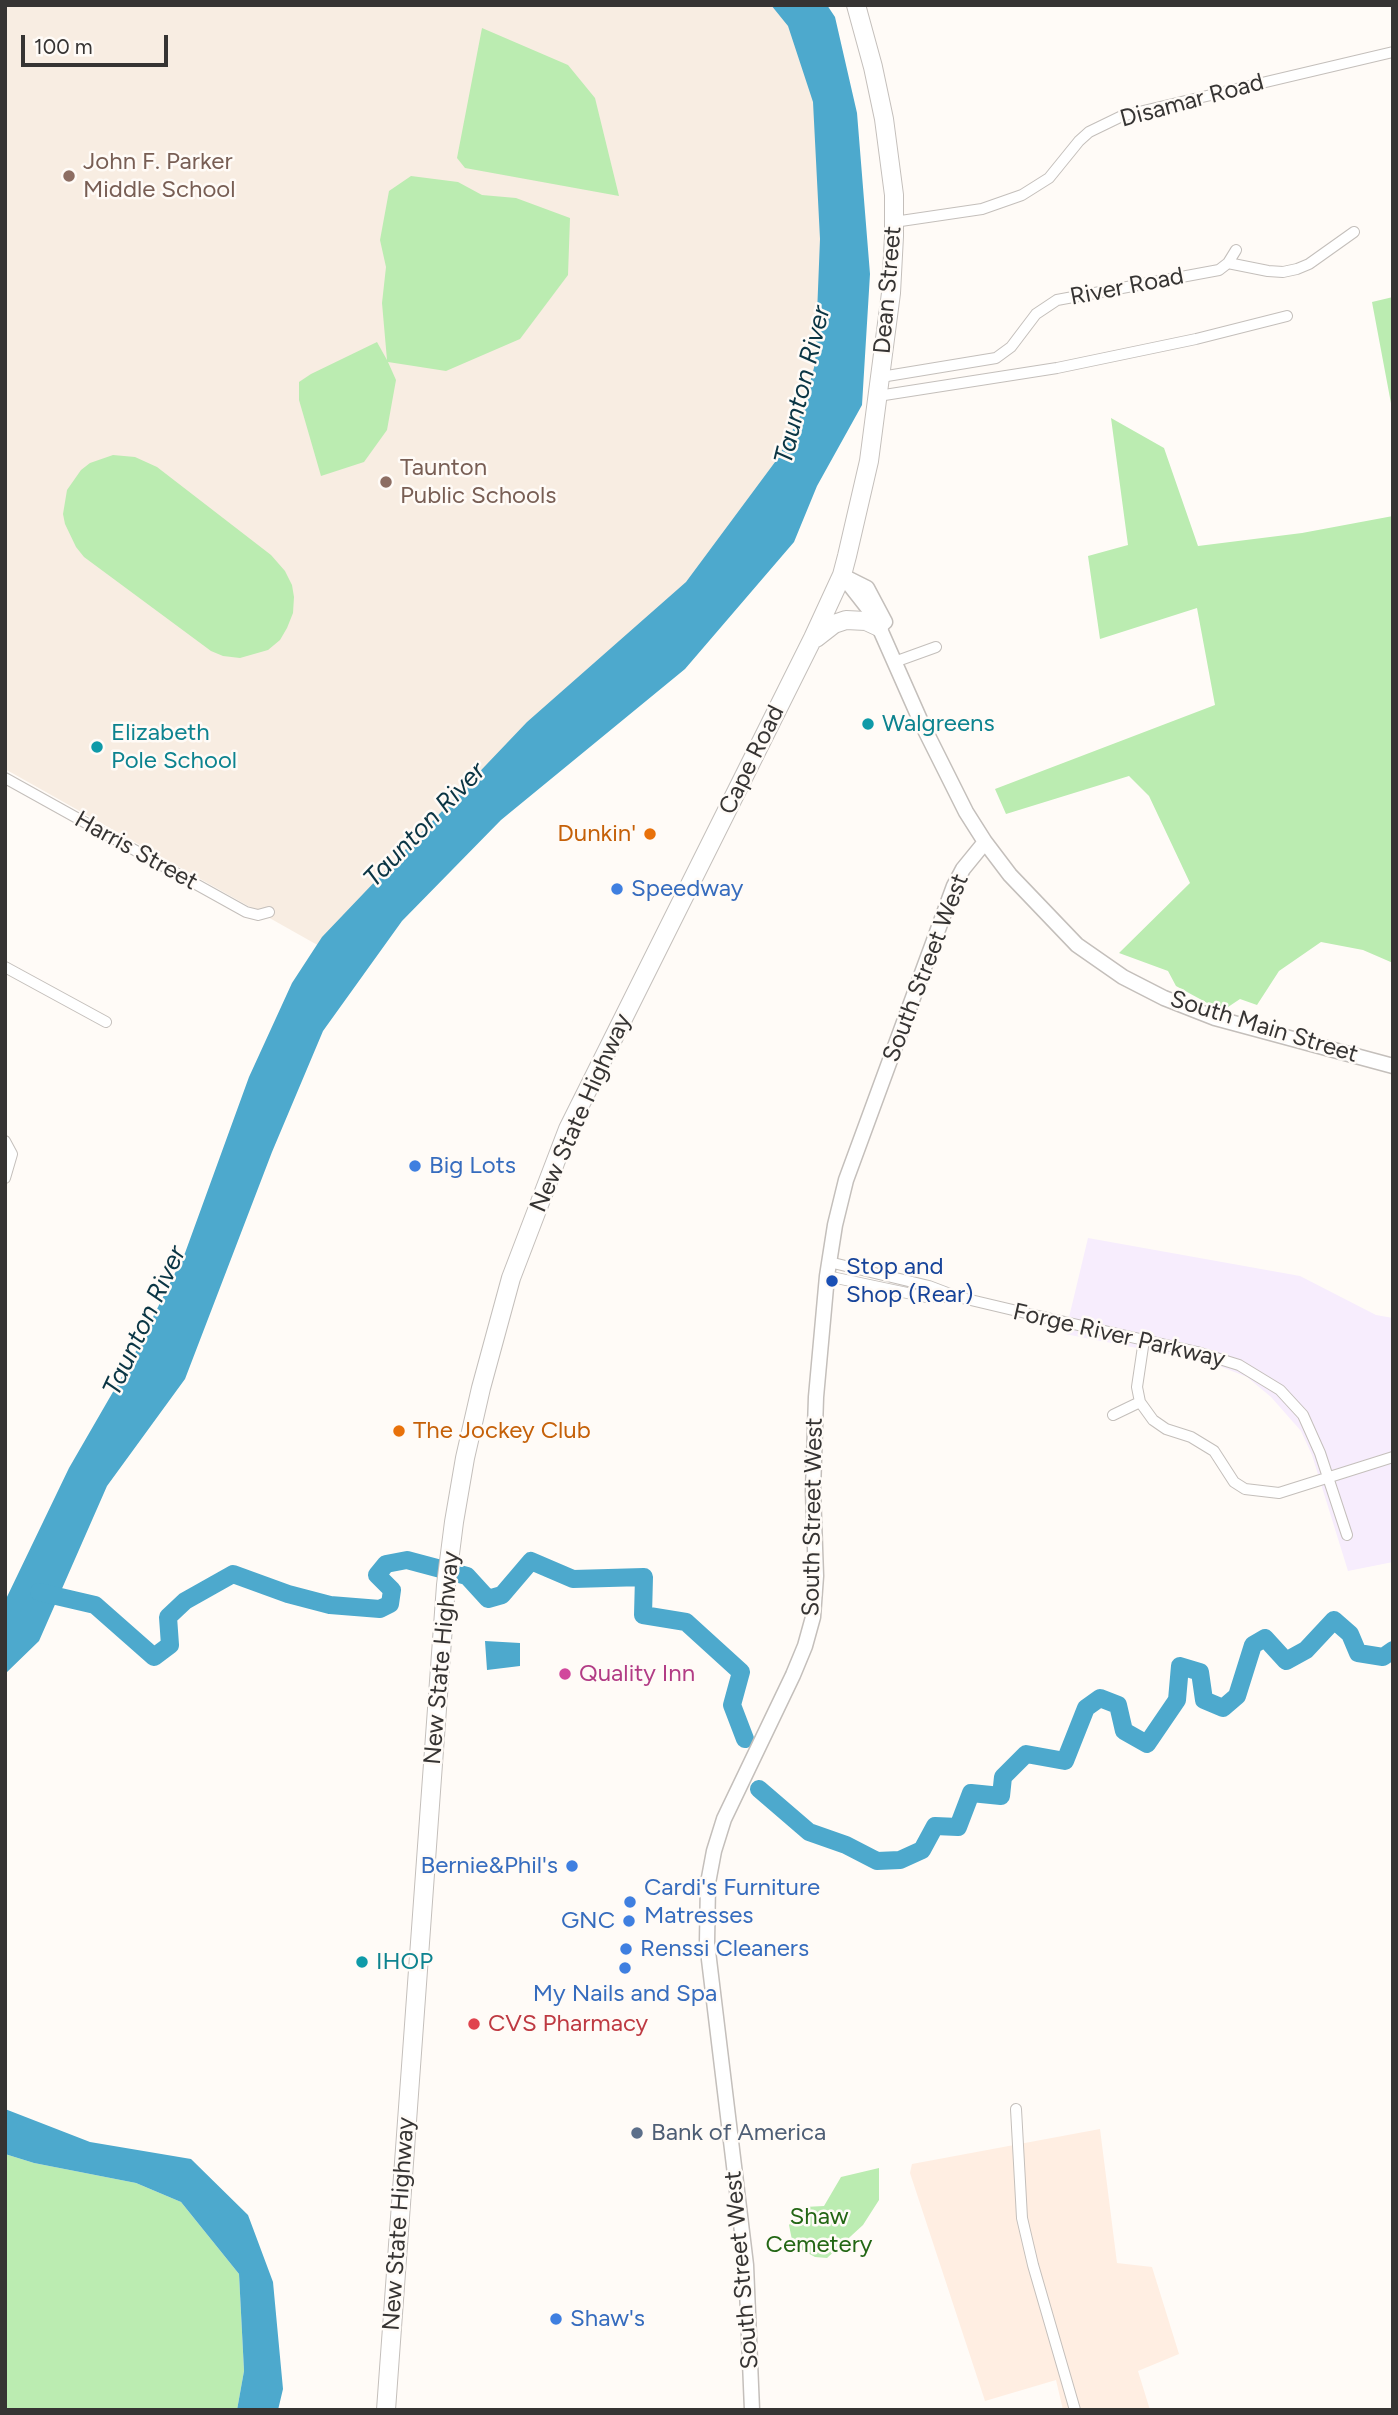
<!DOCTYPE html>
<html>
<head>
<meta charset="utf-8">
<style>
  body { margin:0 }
  #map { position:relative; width:1398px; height:2415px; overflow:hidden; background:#fffbf7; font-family:Figtree,sans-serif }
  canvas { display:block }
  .frame { position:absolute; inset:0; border:7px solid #363433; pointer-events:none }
  .scale { position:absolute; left:21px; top:35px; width:147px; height:32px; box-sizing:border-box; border:4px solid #363433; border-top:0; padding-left:9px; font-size:21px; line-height:24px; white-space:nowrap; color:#363433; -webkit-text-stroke:5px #fffbf7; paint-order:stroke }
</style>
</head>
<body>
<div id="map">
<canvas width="1398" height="2415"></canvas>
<div class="frame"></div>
<div class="scale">100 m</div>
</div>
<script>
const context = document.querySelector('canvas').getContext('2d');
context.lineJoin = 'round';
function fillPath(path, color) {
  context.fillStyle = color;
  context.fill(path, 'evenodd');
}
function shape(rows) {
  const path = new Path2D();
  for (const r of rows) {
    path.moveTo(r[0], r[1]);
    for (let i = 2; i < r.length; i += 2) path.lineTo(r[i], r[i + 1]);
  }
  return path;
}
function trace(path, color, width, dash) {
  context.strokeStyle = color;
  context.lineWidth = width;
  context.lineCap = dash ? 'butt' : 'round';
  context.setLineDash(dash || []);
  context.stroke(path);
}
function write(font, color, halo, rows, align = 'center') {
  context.font = font + ' Figtree,sans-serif';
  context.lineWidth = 5;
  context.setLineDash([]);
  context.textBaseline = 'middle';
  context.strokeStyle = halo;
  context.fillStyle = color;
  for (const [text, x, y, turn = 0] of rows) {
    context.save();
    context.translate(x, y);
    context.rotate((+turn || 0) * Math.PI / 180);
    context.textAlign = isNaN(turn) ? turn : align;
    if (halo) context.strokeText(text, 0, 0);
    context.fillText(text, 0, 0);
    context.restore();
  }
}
fillPath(shape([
  [1088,1238,1300,1276,1376,1315,1393,1318,1393,1562,1348,1571,1312,1455,1301,1431,1271,1397,1247,1377,1209,1362,1065,1334]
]), '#f7edfd');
fillPath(shape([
  [1100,2129,1117,2263,1152,2267,1179,2354,1138,2371,1150,2410,1063,2410,1056,2380,985,2401,910,2173,912,2164]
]), '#ffeee2');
fillPath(shape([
  [5,5,778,5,789,20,820,105,826,212,822,363,792,443,689,586,321,947,5,769]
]), '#f8ede2');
fillPath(shape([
  [482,28,568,65,595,98,619,196,465,168,457,158],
  [411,176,458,182,482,195,516,198,570,218,568,275,520,339,446,371,388,362,396,380,387,430,364,462,321,476,299,400,299,382,311,374,377,342,387,360,382,303,386,267,380,240,389,191],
  [1393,297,1393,414,1372,302],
  [1111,418,1164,448,1198,546,1302,533,1393,516,1393,963,1363,950,1321,942,1279,971,1257,1005,1240,999,1222,1011,1176,986,1168,971,1119,953,1190,883,1149,796,1129,776,1006,814,995,789,1215,705,1197,608,1100,639,1088,556,1128,545],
  [113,455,135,457,157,467,271,555,285,571,292,585,294,597,293,613,287,628,280,640,268,650,240,658,223,656,211,651,84,557,76,547,65,524,63,514,67,490,81,470,90,463],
  [5,2154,34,2163,136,2183,181,2202,239,2274,244,2371,237,2410,5,2410],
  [879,2168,879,2200,863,2225,827,2258,815,2257,793,2245,789,2225,804,2207,824,2206,841,2177]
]), '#bbecb1');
fillPath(shape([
  [771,5,827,5,835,17,857,113,870,274,862,405,817,486,794,542,685,669,501,820,402,921,323,1031,272,1152,185,1379,107,1486,39,1641,5,1674,5,1601,69,1468,132,1359,185,1253,249,1077,292,983,322,937,527,722,686,582,778,458,802,412,815,364,820,239,813,102,788,26],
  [485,1641,520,1643,520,1666,487,1670],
  [5,2109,90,2142,191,2159,248,2215,273,2282,283,2389,278,2410,237,2410,244,2371,239,2274,181,2202,136,2183,34,2163,5,2154]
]), '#4da9cd');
trace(shape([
  [39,1592,95,1605,154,1657,170,1645,168,1617,185,1601,233,1574,288,1594,330,1605,380,1609,390,1604,392,1590,377,1575,386,1564,407,1560,467,1576,488,1599,502,1595,531,1561,573,1579,644,1577,643,1615,686,1622,741,1672,732,1705,745,1739],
  [759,1789,809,1832,846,1845,877,1861,900,1860,922,1850,935,1826,958,1827,971,1793,1001,1796,1003,1777,1026,1754,1065,1761,1086,1708,1100,1698,1118,1705,1124,1731,1147,1744,1177,1700,1180,1666,1200,1672,1204,1700,1223,1708,1237,1696,1253,1645,1265,1638,1286,1661,1306,1650,1334,1620,1350,1634,1358,1653,1383,1657,1393,1650]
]), '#4da9cd', 18);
const street = shape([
  [894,222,982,209,1022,195,1049,178,1079,141,1089,132,1122,116,1393,52],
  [1228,263,1268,271,1283,272,1297,269,1309,264,1354,232],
  [881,377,996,358,1011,347,1036,314,1057,300,1219,270,1228,263,1236,250],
  [878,396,1057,368,1196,339,1287,316],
  [900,660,936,647],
  [5,778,246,912,258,915,269,912],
  [5,967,106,1022],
  [5,1141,12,1154,5,1178],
  [829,1262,929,1286,958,1297,1034,1315,1197,1352,1239,1365,1280,1390,1303,1415,1320,1453,1347,1535],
  [827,1276,926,1297,954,1297],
  [1144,1340,1137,1387,1140,1402,1153,1420,1166,1429,1191,1437,1214,1451,1234,1482,1245,1489,1279,1493,1393,1457],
  [1113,1415,1140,1402],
  [1016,2109,1022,2218,1033,2265,1075,2410]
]);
const secondary = shape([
  [842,575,871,612,879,627,921,722,966,812,985,842,1010,875,1077,945,1123,977,1164,998,1215,1018,1393,1066],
  [845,577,867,588,885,622],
  [752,2410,746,2265,707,1943,708,1883,714,1851,724,1819,793,1675,805,1646,813,1617,816,1576,813,1491,816,1397,827,1276,835,1225,846,1180,954,886,963,869,985,842]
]);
const highway = shape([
  [816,638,834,624,846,620,866,621,879,627],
  [386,2410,446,1585,454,1522,465,1458,481,1388,511,1278,568,1129,813,638,842,575,847,556,869,461,891,293,894,236,894,195,884,119,873,67,856,5]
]);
trace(street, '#c4bfbb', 12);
trace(secondary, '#c4bfbb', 17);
trace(highway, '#c4bfbb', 20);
trace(street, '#fff', 10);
trace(secondary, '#fff', 14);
trace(highway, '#fff', 18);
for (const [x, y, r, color] of [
  [69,176,7,"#8d6e63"],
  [386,482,7,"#8d6e63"],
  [868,724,7,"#0f9aa8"],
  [97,747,7,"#0f9aa8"],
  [650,834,7,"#e8710a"],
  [617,889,7,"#3f7fe0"],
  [415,1166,7,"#3f7fe0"],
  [832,1281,7,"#1a4fb4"],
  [399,1431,7,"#e8710a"],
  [565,1674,7,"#d1479c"],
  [572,1866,7,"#3f7fe0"],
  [630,1902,7,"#3f7fe0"],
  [629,1921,7,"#3f7fe0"],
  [626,1949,7,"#3f7fe0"],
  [362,1962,7,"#0f9aa8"],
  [625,1968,7,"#3f7fe0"],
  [474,2024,7,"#e0444e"],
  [637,2133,7,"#5c6f8a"],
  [556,2319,7,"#3f7fe0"]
]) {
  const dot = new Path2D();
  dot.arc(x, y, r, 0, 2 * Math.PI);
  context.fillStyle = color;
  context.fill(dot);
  trace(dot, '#fffbf7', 2.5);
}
write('24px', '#363433', '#fffbf7', [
  ["Disamar Road",1192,101,-15],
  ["River Road",1127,287,-11],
  ["Dean Street",888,290,-85],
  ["Cape Road",752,760,-64],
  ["Harris Street",136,851,29],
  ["South Street West",926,968,-69],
  ["South Main Street",1264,1027,17],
  ["New State Highway",581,1113,-66],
  ["Forge River Parkway",1119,1336,13],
  ["South Street West",813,1517,-89],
  ["New State Highway",442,1658,-85],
  ["New State Highway",399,2224,-86],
  ["South Street West",742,2270,-95]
]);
write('24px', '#785e54', '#fffbf7', [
  ["John F. Parker",83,162],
  ["Middle School",83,190],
  ["Taunton",400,468],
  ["Public Schools",400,496]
], 'left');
write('24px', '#0d838f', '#fffbf7', [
  ["Walgreens",882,724],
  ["Elizabeth",111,733],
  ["Pole School",111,761],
  ["IHOP",376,1962]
], 'left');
write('24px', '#c56008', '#fffbf7', [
  ["Dunkin'",636,834],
  ["The Jockey Club",413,1431,"left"]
], 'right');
write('24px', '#366cbe', '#fffbf7', [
  ["Speedway",631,889],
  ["Big Lots",429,1166],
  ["Bernie&Phil's",558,1866,"right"],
  ["Cardi's Furniture",644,1888],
  ["Matresses",644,1916],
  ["GNC",615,1921,"right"],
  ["Renssi Cleaners",640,1949],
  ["My Nails and Spa",625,1994,"center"],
  ["Shaw's",570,2319]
], 'left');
write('24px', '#164399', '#fffbf7', [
  ["Stop and",846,1267],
  ["Shop (Rear)",846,1295]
], 'left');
write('24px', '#b23c85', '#fffbf7', [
  ["Quality Inn",579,1674]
], 'left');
write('24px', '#be3a42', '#fffbf7', [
  ["CVS Pharmacy",488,2024]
], 'left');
write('24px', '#4e5e75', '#fffbf7', [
  ["Bank of America",651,2133]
], 'left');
write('24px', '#236614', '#fffbf7', [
  ["Shaw",819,2217],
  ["Cemetery",819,2245]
]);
write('italic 26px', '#0a3544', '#fffbf7', [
  ["Taunton River",803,385,-76],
  ["Taunton River",425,825,-46],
  ["Taunton River",145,1321,-65]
]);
</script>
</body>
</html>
